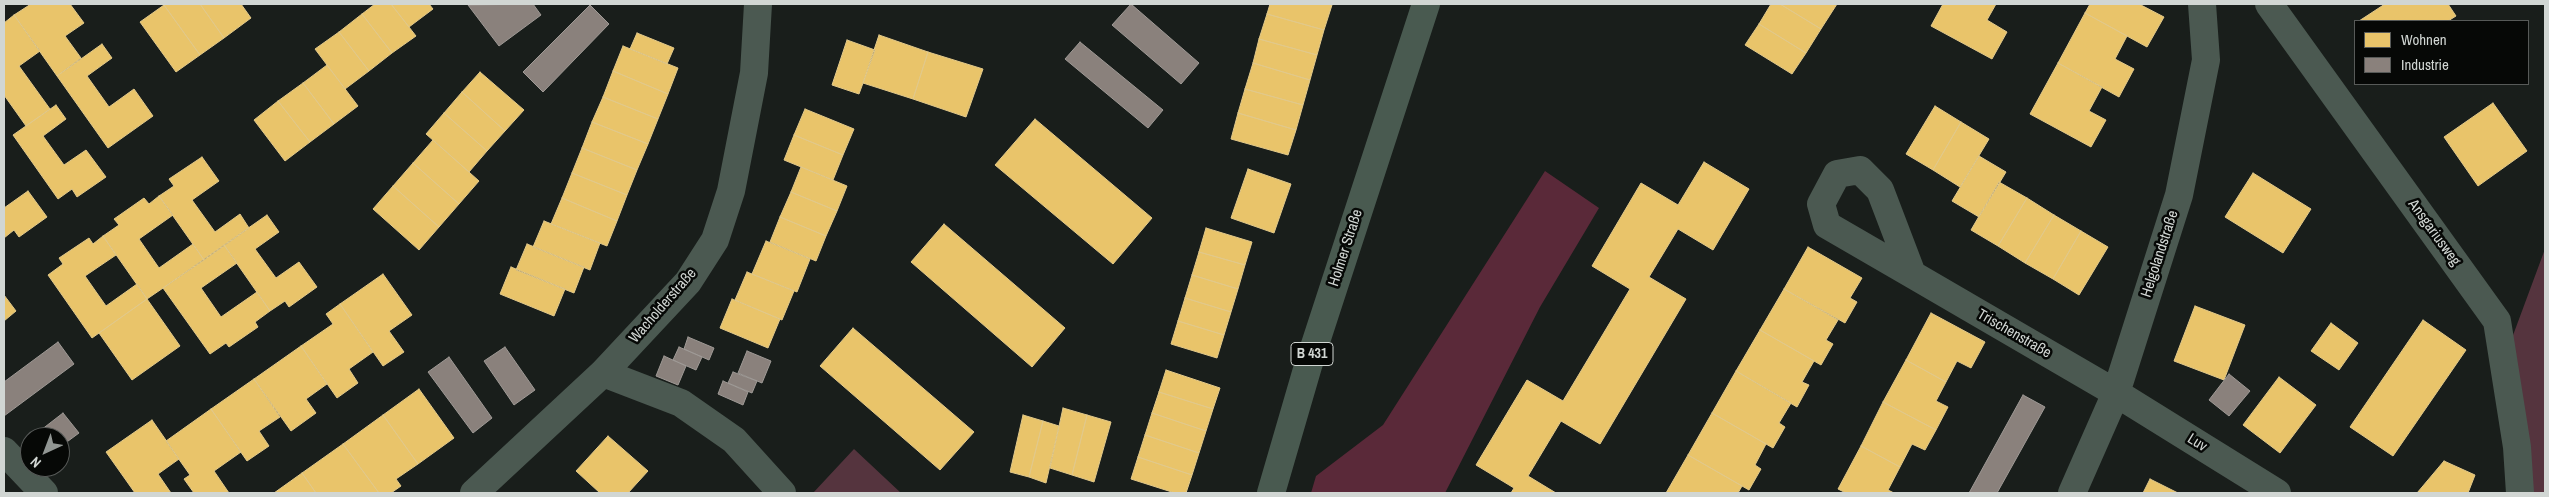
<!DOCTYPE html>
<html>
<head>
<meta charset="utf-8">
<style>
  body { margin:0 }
  #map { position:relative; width:2549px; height:497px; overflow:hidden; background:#191e1b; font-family:"Archivo Narrow",sans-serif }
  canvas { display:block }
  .frame { position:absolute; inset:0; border:5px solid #d1d6d3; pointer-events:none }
  .legend { position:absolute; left:2354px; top:20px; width:175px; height:65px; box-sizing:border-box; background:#060806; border:1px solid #575a58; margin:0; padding:6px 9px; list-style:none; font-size:15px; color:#d1d6d3 }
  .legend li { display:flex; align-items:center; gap:10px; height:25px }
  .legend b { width:25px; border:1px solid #575a58 }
  .north { position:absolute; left:20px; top:427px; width:50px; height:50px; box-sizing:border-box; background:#060806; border:1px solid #575a58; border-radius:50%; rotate:223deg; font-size:14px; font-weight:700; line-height:20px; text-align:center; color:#d1d6d3 }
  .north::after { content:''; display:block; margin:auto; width:18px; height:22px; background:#919693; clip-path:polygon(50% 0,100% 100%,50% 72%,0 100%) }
</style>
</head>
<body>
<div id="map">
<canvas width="2549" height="497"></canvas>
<div class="frame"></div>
<ul class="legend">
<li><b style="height:14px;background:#e9c46a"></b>Wohnen</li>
<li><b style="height:14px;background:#8a817c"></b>Industrie</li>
</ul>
<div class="north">N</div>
</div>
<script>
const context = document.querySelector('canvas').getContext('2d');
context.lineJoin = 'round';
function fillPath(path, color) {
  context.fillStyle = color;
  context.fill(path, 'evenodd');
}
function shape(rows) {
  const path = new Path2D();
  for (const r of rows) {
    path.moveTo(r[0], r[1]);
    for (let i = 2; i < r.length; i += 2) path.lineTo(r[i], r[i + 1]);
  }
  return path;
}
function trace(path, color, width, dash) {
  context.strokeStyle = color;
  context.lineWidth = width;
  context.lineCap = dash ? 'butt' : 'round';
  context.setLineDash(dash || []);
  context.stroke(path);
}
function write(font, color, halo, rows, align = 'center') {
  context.font = font + ' "Archivo Narrow",sans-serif';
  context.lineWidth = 5;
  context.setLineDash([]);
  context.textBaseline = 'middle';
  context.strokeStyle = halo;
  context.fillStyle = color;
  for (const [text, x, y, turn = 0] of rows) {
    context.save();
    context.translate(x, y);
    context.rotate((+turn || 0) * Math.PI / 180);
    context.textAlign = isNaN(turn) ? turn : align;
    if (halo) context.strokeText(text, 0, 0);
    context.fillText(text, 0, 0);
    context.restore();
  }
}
fillPath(shape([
  [2545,249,2545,493,2531,493,2512,338],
  [854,449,901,493,813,493]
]), '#55343e');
fillPath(shape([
  [1545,171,1599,208,1540,307,1445,493,1311,493,1316,476,1383,425]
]), '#5a2939');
const homes = shape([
  [31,4,70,4,84,23,65,36,81,58,57,76,14,15,31,4],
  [165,4,200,4,224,38,200,55,164,5,165,4],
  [200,4,241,4,251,18,224,38,200,4],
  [375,4,391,4,416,36,392,53,362,14,375,4],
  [391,4,429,4,433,9,409,27,391,4],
  [1270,4,1326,4,1332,5,1324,30,1267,14,1270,4],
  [1771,4,1780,4,1821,29,1806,53,1759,24,1771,4],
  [1780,4,1837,4,1821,29,1780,4],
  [1943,4,1996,4,1987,20,2007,32,1992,59,1931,26,1943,4],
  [2090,4,2139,4,2164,17,2147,47,2085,13,2090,4],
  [2385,4,2448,4,2456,16,2448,21,2359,21,2385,4],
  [164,5,200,55,176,72,140,22,164,5],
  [2085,13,2127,36,2115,59,2134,69,2119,97,2058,63,2085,13],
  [362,14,392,53,369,71,339,32,362,14],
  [1267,14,1324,30,1317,55,1259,39,1267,14],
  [14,15,40,51,19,66,50,109,26,126,4,95,4,23,14,15],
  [1759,24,1806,53,1792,74,1745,45,1759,24],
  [339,32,369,71,345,89,315,49,339,32],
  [637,33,674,48,667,64,630,49,637,33],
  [879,35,928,52,913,99,863,83,879,35],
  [1259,39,1317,55,1310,80,1253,63,1259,39],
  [847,40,875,50,859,94,832,85,847,40],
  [102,44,112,58,87,76,109,107,134,89,153,116,108,148,57,76,102,44],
  [623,46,678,68,668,94,613,71,623,46],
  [928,52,983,69,966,117,913,99,928,52],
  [1253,63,1310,80,1303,105,1245,89,1253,63],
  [2058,63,2102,87,2089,111,2106,120,2091,147,2030,114,2058,63],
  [327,65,358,106,334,124,303,83,327,65],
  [613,71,668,94,658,119,603,97,613,71],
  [480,72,524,110,505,131,462,92,480,72],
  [303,83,334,124,310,142,278,101,303,83],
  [1245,89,1303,105,1296,130,1238,113,1245,89],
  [462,92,505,131,487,151,444,113,462,92],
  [603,97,658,119,648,144,592,122,603,97],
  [278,101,310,142,285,161,254,120,278,101],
  [2493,103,2527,151,2478,186,2444,137,2493,103],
  [56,105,66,119,43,136,64,165,86,150,106,177,77,197,72,189,58,199,13,135,56,105],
  [1935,106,1961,122,1933,170,1906,154,1935,106],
  [805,109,854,129,843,155,794,135,805,109],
  [444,113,487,151,469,172,426,134,444,113],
  [1238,113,1296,130,1288,155,1231,139,1238,113],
  [1035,119,1152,218,1113,264,995,165,1035,119],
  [592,122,648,144,637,170,582,148,592,122],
  [1961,122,1989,139,1960,187,1933,170,1961,122],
  [794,135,843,155,833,180,784,160,794,135],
  [433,140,479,181,459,204,413,163,433,140],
  [582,148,637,170,627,195,572,173,582,148],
  [1979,156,2006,172,1979,217,1952,201,1979,156],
  [202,157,219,181,192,200,215,232,240,214,249,228,204,260,159,196,174,186,169,179,202,157],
  [1704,162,1749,189,1713,250,1678,229,1649,277,1686,299,1600,444,1561,421,1528,476,1556,493,1511,493,1514,488,1476,465,1527,380,1563,401,1630,289,1592,266,1641,183,1678,205,1704,162],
  [413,163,459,204,439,227,393,186,413,163],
  [801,167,847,186,837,211,791,192,801,167],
  [1248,169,1291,184,1274,233,1231,218,1248,169],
  [572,173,627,195,617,221,562,198,572,173],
  [2253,173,2311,209,2283,253,2225,217,2253,173],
  [1999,182,2027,198,1998,246,1971,230,1999,182],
  [393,186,439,227,419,250,373,209,393,186],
  [28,191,47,217,19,237,14,230,4,238,4,208,28,191],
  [791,192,837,211,826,236,780,217,791,192],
  [159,196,173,215,139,239,159,268,193,244,204,260,147,299,103,236,119,225,114,219,144,198,149,204,159,196],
  [562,198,617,221,607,246,551,224,562,198],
  [2027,198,2054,215,2025,263,1998,246,2027,198],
  [267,215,279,232,255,249,276,278,299,262,317,287,289,307,285,301,270,311,224,245,267,215],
  [2054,215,2081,231,2053,279,2025,263,2054,215],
  [780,217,826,236,816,261,770,242,780,217],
  [544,221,600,243,590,270,533,247,544,221],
  [944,224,1065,328,1032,367,911,262,944,224],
  [1206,228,1252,242,1245,265,1199,252,1206,228],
  [2081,231,2108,247,2079,295,2053,279,2081,231],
  [103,236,116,255,85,276,106,306,137,284,147,299,92,338,48,275,63,264,59,258,89,238,93,244,103,236],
  [766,241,810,259,797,292,752,274,766,241],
  [527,244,584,267,574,293,516,270,527,244],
  [224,245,237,263,201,288,221,317,257,292,270,311,255,322,258,327,229,347,226,343,210,354,163,288,224,245],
  [1808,247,1862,278,1850,298,1857,302,1845,323,1784,289,1808,247],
  [1199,252,1245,265,1238,289,1192,275,1199,252],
  [511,267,565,289,554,316,500,294,511,267],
  [747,272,794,291,782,320,735,300,747,272],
  [383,274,412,315,389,331,404,352,383,366,340,304,383,274],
  [1192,275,1238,289,1231,312,1185,298,1192,275],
  [1784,289,1838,320,1826,340,1833,344,1821,365,1760,330,1784,289],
  [4,295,16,311,4,321,4,295],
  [1185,298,1231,312,1224,335,1178,321,1185,298],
  [147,299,180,346,132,380,99,333,147,299],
  [732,299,780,319,768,348,720,328,732,299],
  [340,304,373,352,349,369,358,383,337,398,301,346,333,324,326,314,340,304],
  [2195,306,2245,325,2224,380,2174,361,2195,306],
  [1931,313,1985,342,1971,368,1957,361,1946,382,1906,360,1931,313],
  [2423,320,2466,350,2393,456,2350,427,2423,320],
  [1178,321,1224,335,1217,358,1171,344,1178,321],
  [2331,323,2358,343,2339,370,2311,351,2331,323],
  [853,328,974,432,940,470,820,366,853,328],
  [1760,330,1814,361,1802,382,1809,385,1797,407,1736,371,1760,330],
  [301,346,327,384,306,399,316,413,291,431,254,379,301,346],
  [1906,360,1946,382,1936,401,1948,407,1936,430,1883,402,1906,360],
  [1166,370,1220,388,1213,409,1159,392,1166,370],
  [1736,371,1791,403,1779,423,1785,427,1773,448,1712,413,1736,371],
  [2279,377,2316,405,2280,453,2243,425,2279,377],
  [254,379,280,417,259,431,269,446,247,461,211,409,254,379],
  [419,389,454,438,418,464,383,415,419,389],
  [1159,392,1213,409,1206,431,1152,413,1159,392],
  [1883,402,1936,430,1925,450,1912,444,1900,467,1861,446,1883,402],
  [1063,408,1087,415,1072,475,1050,468,1063,408],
  [211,409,241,452,214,471,229,493,194,493,184,479,190,475,166,441,211,409],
  [1152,413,1206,431,1199,453,1145,435,1152,413],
  [1712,413,1766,444,1755,465,1761,469,1749,490,1688,455,1712,413],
  [383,415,418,464,396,479,401,486,391,493,379,493,343,444,383,415],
  [1023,415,1043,421,1029,477,1010,472,1023,415],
  [1087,415,1111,422,1094,482,1072,475,1087,415],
  [152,420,179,459,158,474,171,493,135,493,106,452,152,420],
  [1043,421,1059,426,1046,483,1029,477,1043,421],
  [1145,435,1199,453,1192,475,1138,457,1145,435],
  [608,436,648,471,628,493,600,493,576,471,608,436],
  [343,444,379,493,316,493,302,473,343,444],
  [1861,446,1900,467,1888,490,1894,493,1846,493,1838,489,1861,446],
  [1688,455,1742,486,1738,493,1666,493,1688,455],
  [1138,457,1192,475,1186,493,1175,493,1131,479,1138,457],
  [2444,461,2475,475,2468,493,2417,493,2444,461],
  [302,473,316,493,274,493,302,473],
  [2150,479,2178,493,2143,493,2150,479]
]);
fillPath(homes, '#e9c46a');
trace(homes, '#e2c98a', 1);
const industry = shape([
  [533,4,541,15,499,46,468,5,533,4],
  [1131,4,1199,63,1181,84,1112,25,1131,4],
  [590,5,609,24,543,92,523,72,590,5],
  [1080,42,1163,110,1148,128,1065,59,1080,42],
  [688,337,714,348,709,360,684,349,688,337],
  [58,342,74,364,4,416,4,382,58,342],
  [505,347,535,390,514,405,484,361,505,347],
  [679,347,702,357,696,370,673,360,679,347],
  [747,351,771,361,762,383,738,373,747,351],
  [664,356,686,366,678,385,656,376,664,356],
  [449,357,492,418,473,433,428,372,449,357],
  [733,372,757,381,752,393,728,383,733,372],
  [2229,374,2250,391,2229,416,2209,400,2229,374],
  [723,381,748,392,743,405,718,394,723,381],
  [2023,395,2045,407,1997,493,1969,493,2023,395],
  [63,413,79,433,60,447,60,437,32,437,63,413]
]);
fillPath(industry, '#8a817c');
trace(industry, '#9f9a96', 1);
trace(shape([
  [2269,4,2497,321,2517,447,2520,493],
  [1912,274,1880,190,1860,170,1837,174,1821,204,1827,225,1915,276,2116,393,2277,493],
  [603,373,681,403,734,440,782,493],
  [4,451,44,493],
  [474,493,603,373,688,282,715,240,731,191,754,73,758,4],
  [2072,493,2116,393,2179,195,2206,60,2202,4]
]), '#4b5951', 28);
trace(shape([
  [1271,493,1308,366,1426,4]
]), '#495a50', 28);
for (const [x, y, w] of [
  [1312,354,42]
]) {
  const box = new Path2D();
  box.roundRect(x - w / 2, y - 11.5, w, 23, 4);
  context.fillStyle = '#060806';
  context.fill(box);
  trace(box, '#d1d6d3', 1);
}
write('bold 14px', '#d1d6d3', null, [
  ["B 431",1312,354]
]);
write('15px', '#d1d6d3', '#060806', [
  ["Ansgariusweg",2434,233,54],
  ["Holmer Straße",1346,248,-72],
  ["Helgolandstraße",2160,254,-72],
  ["Wacholderstraße",663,306,-49],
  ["Trischenstraße",2014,334,30],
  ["Luv",2197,443,32]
]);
</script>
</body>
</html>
